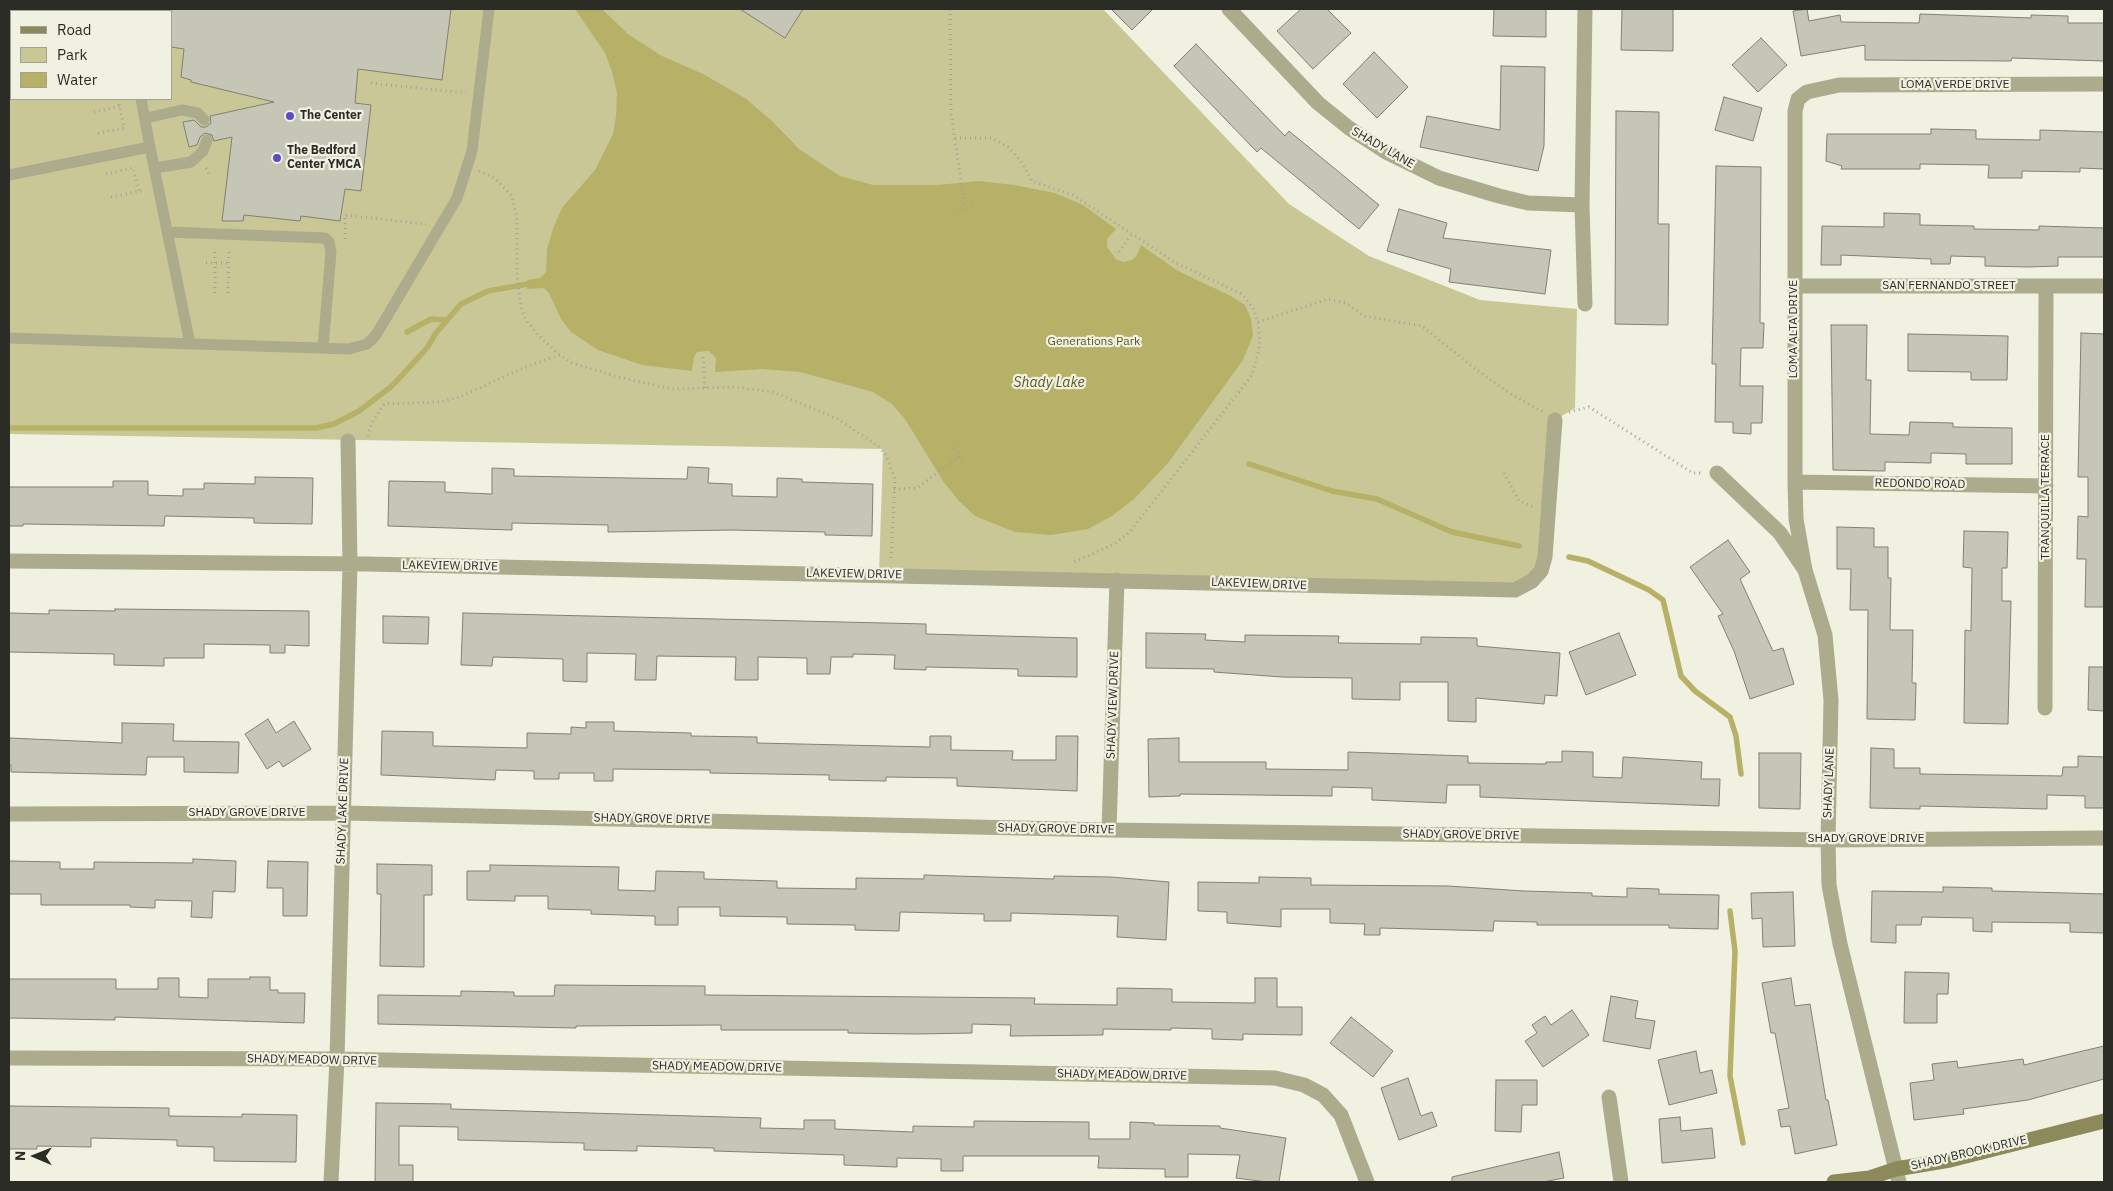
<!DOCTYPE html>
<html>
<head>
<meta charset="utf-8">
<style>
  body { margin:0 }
  #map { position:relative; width:2113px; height:1191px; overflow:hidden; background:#f1f1e2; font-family:"IBM Plex Sans",sans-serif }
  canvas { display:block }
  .frame { position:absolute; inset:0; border:10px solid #2c2c27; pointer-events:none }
  .legend { position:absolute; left:10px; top:10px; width:162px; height:90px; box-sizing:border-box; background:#f1f1e2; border:1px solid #a2a297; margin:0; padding:6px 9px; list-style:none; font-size:15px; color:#2c2c27 }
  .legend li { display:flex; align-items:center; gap:10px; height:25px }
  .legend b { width:25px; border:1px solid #a2a297 }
  .north { position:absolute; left:10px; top:1131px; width:50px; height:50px; -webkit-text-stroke:4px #f1f1e2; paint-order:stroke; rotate:271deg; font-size:14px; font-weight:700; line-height:20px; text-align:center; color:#2c2c27 }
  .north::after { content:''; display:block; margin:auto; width:18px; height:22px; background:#2c2c27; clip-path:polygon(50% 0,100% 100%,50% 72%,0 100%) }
</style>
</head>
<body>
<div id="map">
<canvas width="2113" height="1191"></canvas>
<div class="frame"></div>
<ul class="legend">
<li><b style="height:6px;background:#8c895a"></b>Road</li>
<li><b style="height:14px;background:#cac796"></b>Park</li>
<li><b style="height:14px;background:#b6b167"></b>Water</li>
</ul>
<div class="north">N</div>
</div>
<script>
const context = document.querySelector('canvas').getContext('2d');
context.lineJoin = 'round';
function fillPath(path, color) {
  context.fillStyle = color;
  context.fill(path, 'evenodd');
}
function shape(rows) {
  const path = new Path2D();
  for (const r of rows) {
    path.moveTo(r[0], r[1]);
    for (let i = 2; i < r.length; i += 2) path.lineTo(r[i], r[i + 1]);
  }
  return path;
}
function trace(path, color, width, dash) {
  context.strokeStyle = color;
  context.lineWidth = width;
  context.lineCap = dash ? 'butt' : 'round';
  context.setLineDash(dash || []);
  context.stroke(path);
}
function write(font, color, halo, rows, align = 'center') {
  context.font = font + ' "IBM Plex Sans",sans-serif';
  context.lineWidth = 4.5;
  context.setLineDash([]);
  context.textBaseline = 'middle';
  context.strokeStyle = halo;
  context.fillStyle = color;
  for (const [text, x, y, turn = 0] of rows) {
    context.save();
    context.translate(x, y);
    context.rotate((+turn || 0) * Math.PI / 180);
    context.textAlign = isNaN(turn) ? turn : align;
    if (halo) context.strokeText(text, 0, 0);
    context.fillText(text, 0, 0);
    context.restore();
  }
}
fillPath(shape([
  [9,9,1103,9,1289,204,1369,256,1480,300,1577,309,1575,408,1555,420,1545,557,1515,590,879,574,883,449,9,434],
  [11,11,171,11,171,99,11,99]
]), '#cac796');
fillPath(shape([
  [575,9,602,9,628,34,662,56,703,74,745,98,772,121,799,149,840,176,873,185,937,185,979,181,1014,185,1055,193,1083,205,1116,229,1107,239,1107,247,1116,259,1123,262,1132,260,1137,255,1141,245,1178,271,1229,295,1245,305,1251,319,1253,335,1243,360,1168,463,1134,499,1112,516,1088,529,1051,535,1015,532,975,516,959,501,943,481,905,419,892,404,873,392,800,372,762,369,715,372,716,358,709,351,697,352,694,357,692,371,642,365,598,350,571,332,561,319,549,293,544,288,527,289,527,280,540,278,546,272,547,249,554,226,562,208,595,170,613,134,616,116,617,93,612,72,605,53]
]), '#b6b167');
trace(shape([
  [407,332,431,319,446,320],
  [9,428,316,428,334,424,359,411,392,386,427,348,436,333,461,304,488,291,534,283],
  [1249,464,1332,491,1377,499,1452,532,1519,546],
  [1569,557,1588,561,1649,590,1663,600,1681,676,1695,691,1730,717,1736,736,1741,774],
  [1730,911,1735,951,1730,1076,1743,1143]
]), '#b6b167', 5.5);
const building = shape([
  [171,9,451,9,442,80,358,69,355,103,371,105,361,191,345,189,340,221,301,216,300,221,244,215,243,221,222,221,232,137,214,141,212,135,205,133,200,137,197,145,189,147,183,122,194,120,201,127,206,127,211,123,210,116,274,102,191,82,191,80,181,77,184,49,171,47,171,9],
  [740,9,803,9,785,38,740,9],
  [1111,9,1153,9,1132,30,1111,9],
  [1301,9,1327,9,1351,33,1313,69,1277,31,1301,9],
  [1494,9,1546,9,1546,37,1493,36,1494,9],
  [1622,9,1673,9,1673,51,1621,50,1622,9],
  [1807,9,1809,21,1840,15,1841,22,1919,23,1920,14,2031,18,2031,15,2068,16,2068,23,2104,23,2104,61,2012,58,2011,61,1865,60,1865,45,1801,56,1793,11,1807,9],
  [1761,38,1787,65,1758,92,1732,65,1761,38],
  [1196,44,1285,136,1289,131,1379,205,1359,229,1261,148,1257,152,1174,66,1196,44],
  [1374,52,1408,87,1377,118,1343,84,1374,52],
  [1501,66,1545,67,1544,146,1538,171,1420,147,1427,116,1500,130,1501,66],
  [1724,97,1762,108,1753,141,1715,130,1724,97],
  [1616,111,1659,112,1658,224,1669,224,1668,325,1615,324,1616,111],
  [1931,129,1976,130,1976,139,2040,140,2040,130,2104,132,2104,169,2080,168,2080,172,2022,171,2022,178,1988,178,1989,165,1920,164,1920,169,1841,169,1842,166,1826,161,1827,134,1931,134,1931,129],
  [1716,166,1761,167,1760,323,1764,323,1763,348,1741,348,1740,386,1763,386,1762,423,1751,423,1751,434,1733,433,1733,422,1715,422,1716,364,1712,364,1716,166],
  [1399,209,1447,223,1443,238,1551,250,1545,294,1449,282,1451,269,1387,251,1399,209],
  [1884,213,1920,214,1920,225,1974,226,1974,229,2039,230,2039,226,2104,228,2104,257,2058,257,2058,266,2028,267,1985,266,1985,257,1951,256,1950,264,1931,264,1931,259,1841,255,1841,265,1821,265,1822,226,1884,227,1884,213],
  [1831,325,1867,325,1866,380,1871,380,1870,434,1909,435,1910,422,1953,423,1953,427,2012,428,2012,464,1966,464,1966,454,1931,453,1931,463,1885,462,1885,471,1833,470,1831,325],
  [2081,333,2104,334,2104,607,2085,607,2086,559,2077,559,2078,516,2088,517,2088,477,2078,477,2081,333],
  [1908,334,2008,336,2007,380,1971,380,1971,372,1908,371,1908,334],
  [688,467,709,468,708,483,732,484,732,496,777,497,777,478,802,479,802,482,873,484,872,536,825,535,825,532,731,530,608,532,608,525,512,523,512,530,388,526,389,481,445,482,445,492,492,494,492,468,514,469,514,476,687,479,688,467],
  [255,477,313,478,312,524,254,523,254,518,165,516,164,526,23,524,23,526,9,526,9,487,113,487,113,481,148,481,148,495,183,496,183,489,204,489,204,483,255,484,255,477],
  [1837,527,1874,528,1874,547,1888,547,1888,578,1891,578,1890,630,1913,630,1912,683,1916,683,1915,720,1867,719,1868,610,1850,610,1851,569,1837,569,1837,527],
  [1964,531,2008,532,2007,568,2002,568,2002,601,2011,601,2008,724,1964,723,1965,630,1971,631,1972,568,1963,567,1964,531],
  [1728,540,1750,572,1740,579,1773,651,1783,648,1794,684,1750,699,1734,651,1718,616,1723,614,1690,567,1728,540],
  [115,609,309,611,309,646,285,645,285,653,270,653,270,645,204,644,204,658,164,658,164,666,114,665,114,654,9,652,9,613,49,614,49,610,115,611,115,609],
  [463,613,926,624,926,634,1077,638,1077,677,1018,676,1018,669,926,667,926,670,894,669,895,655,853,654,853,657,831,657,830,674,807,674,807,658,758,657,758,680,735,680,736,657,657,656,656,680,635,680,636,654,587,653,587,682,563,681,563,659,493,657,492,666,461,665,463,613],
  [383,616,429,617,428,644,383,643,383,616],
  [1146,633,1206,634,1205,640,1245,642,1245,635,1339,636,1338,643,1421,644,1421,637,1477,638,1477,646,1560,653,1557,696,1545,695,1544,704,1476,698,1476,722,1448,721,1448,682,1400,682,1400,700,1352,699,1352,678,1282,677,1214,672,1214,669,1146,668,1146,633],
  [1619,633,1636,675,1586,695,1569,652,1619,633],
  [2089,667,2104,667,2104,711,2088,710,2089,667],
  [268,719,276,733,294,721,311,749,283,767,279,761,267,769,245,734,268,719],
  [586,722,614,722,614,731,691,733,691,736,757,737,757,743,930,747,930,736,951,736,951,750,1013,751,1012,760,1056,760,1056,736,1078,736,1077,791,957,786,957,778,886,777,886,781,829,780,829,775,710,773,710,770,613,769,613,781,594,781,594,773,559,773,559,779,534,779,534,771,496,770,495,780,381,775,382,731,433,732,433,746,527,748,527,733,571,734,571,727,586,728,586,722],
  [122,723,174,724,173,741,239,742,238,773,184,772,184,757,147,757,146,775,11,772,11,765,9,765,9,738,122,743,122,723],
  [1179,738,1179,762,1266,762,1266,769,1348,770,1348,752,1468,756,1468,763,1546,764,1546,762,1562,762,1562,751,1593,752,1593,777,1622,778,1623,757,1702,762,1701,779,1720,779,1719,806,1480,797,1480,785,1447,785,1446,803,1372,800,1372,788,1332,787,1332,796,1180,794,1180,796,1149,797,1148,739,1179,738],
  [1871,748,1894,749,1894,768,1920,768,1920,774,2062,776,2063,767,2078,767,2078,756,2104,757,2104,808,2085,808,2085,796,2047,795,2047,809,1920,806,1920,809,1870,808,1871,748],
  [1759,753,1801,753,1800,809,1759,808,1759,753],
  [193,859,236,861,235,892,213,891,212,918,191,917,192,901,155,900,155,908,130,907,130,905,41,905,41,894,9,894,9,861,60,862,60,869,94,869,94,862,193,863,193,859],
  [268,861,308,862,307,916,283,916,283,888,267,888,268,861],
  [377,864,432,865,432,895,424,895,424,967,380,966,381,894,377,894,377,864],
  [490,865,619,867,618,890,655,891,656,871,704,872,704,879,777,881,777,888,856,889,856,878,924,879,924,875,1054,879,1054,876,1111,877,1169,882,1166,940,1117,937,1118,916,1011,913,1011,921,984,921,984,914,900,912,899,931,855,930,855,925,787,924,787,917,720,916,720,907,678,907,678,925,655,925,655,916,591,914,591,910,548,909,548,896,515,896,515,901,467,900,467,871,490,871,490,865],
  [1259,877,1311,878,1311,885,1448,886,1524,891,1592,893,1592,896,1627,897,1627,888,1659,889,1659,894,1719,895,1718,929,1669,928,1669,925,1537,925,1537,922,1494,921,1493,931,1380,928,1380,935,1364,935,1365,924,1330,923,1330,909,1281,909,1281,927,1227,923,1227,912,1198,911,1198,882,1259,883,1259,877],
  [1943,887,1992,888,1992,891,2104,894,2104,933,2070,932,2070,923,1992,922,1992,932,1973,931,1973,918,1922,917,1921,925,1896,925,1896,943,1871,942,1872,891,1943,892,1943,887],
  [1793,892,1795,946,1763,947,1762,918,1752,919,1751,893,1793,892],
  [1905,972,1949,973,1948,994,1937,994,1937,1023,1904,1023,1905,972],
  [250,977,270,977,270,990,278,990,278,993,305,993,304,1023,115,1017,115,1020,9,1018,9,979,116,979,116,989,158,989,158,978,179,978,179,997,208,998,208,979,250,979,250,977],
  [1255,978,1277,978,1277,1007,1302,1007,1302,1035,1243,1034,1243,1040,1212,1039,1212,1029,1171,1028,1171,1030,1103,1029,1103,1035,1010,1036,1011,1025,972,1024,972,1033,916,1034,848,1033,848,1030,721,1030,721,1025,576,1026,576,1028,378,1024,378,995,461,996,461,991,514,992,514,996,554,996,555,985,705,986,705,995,1035,998,1034,1004,1117,1005,1117,988,1172,989,1172,1002,1255,1003,1255,978],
  [1791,978,1795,1006,1810,1004,1826,1100,1828,1100,1837,1145,1795,1154,1790,1126,1781,1127,1778,1110,1789,1108,1775,1033,1771,1033,1762,983,1791,978],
  [1611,996,1638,1001,1635,1018,1655,1021,1650,1049,1603,1041,1611,996],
  [1572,1010,1589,1035,1543,1067,1525,1041,1537,1033,1532,1025,1545,1016,1551,1025,1572,1010],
  [1351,1017,1393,1051,1373,1077,1330,1043,1351,1017],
  [2104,1046,2104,1079,2028,1100,1963,1109,1964,1114,1914,1120,1910,1083,1934,1080,1932,1064,1957,1061,1958,1068,2023,1059,2024,1065,2104,1046],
  [1696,1051,1700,1073,1712,1070,1717,1093,1669,1105,1658,1060,1696,1051],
  [1408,1078,1421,1116,1432,1112,1437,1126,1399,1140,1381,1088,1408,1078],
  [1496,1080,1537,1080,1537,1105,1522,1105,1521,1132,1495,1131,1496,1080],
  [376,1103,451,1104,451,1109,761,1118,760,1128,804,1129,804,1120,835,1120,835,1129,913,1132,913,1126,974,1127,974,1121,1089,1122,1089,1139,1130,1139,1130,1122,1154,1123,1154,1125,1220,1126,1220,1128,1286,1138,1279,1182,1267,1182,1236,1178,1240,1155,1188,1154,1188,1177,1165,1177,1165,1169,1098,1168,1099,1156,963,1156,963,1171,941,1171,941,1159,897,1158,897,1167,844,1165,844,1155,714,1151,714,1148,637,1146,637,1151,584,1150,584,1143,458,1140,458,1127,399,1126,399,1165,413,1165,413,1182,375,1182,376,1103],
  [9,1106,169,1108,169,1116,242,1117,242,1114,297,1115,296,1162,214,1161,214,1147,177,1146,177,1140,91,1138,91,1147,37,1146,37,1149,9,1149,9,1106],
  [1680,1117,1681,1131,1712,1128,1715,1158,1662,1163,1659,1119,1680,1117],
  [1559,1152,1564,1178,1543,1182,1452,1182,1452,1177,1559,1152]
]);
fillPath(building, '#c6c6b7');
trace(building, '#818073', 1);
trace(shape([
  [950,9,951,114,965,208],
  [371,83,466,93],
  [94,112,120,106],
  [98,133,124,128,118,99],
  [955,138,992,138,1008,147,1021,161,1032,181,1073,195,1176,263,1242,294,1253,308,1258,322,1260,345,1252,375,1129,533,1112,545,1074,562],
  [206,168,209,175],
  [479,171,496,179,512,196,517,220,517,275,521,308,526,320,538,335,560,355],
  [106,174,133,168,139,191],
  [111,197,145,190],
  [957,210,973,206],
  [345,239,345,215,426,224],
  [1119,252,1131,235],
  [206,263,229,263],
  [215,293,215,248],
  [228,293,229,249],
  [1258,322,1328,299,1346,303,1364,316,1422,326,1474,368,1509,393,1543,412],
  [703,357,705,388],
  [1569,412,1589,407,1693,473,1703,473],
  [368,436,371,424,384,404,440,402,460,397,523,368,560,355,572,363,618,377,672,389,736,387,773,392,838,419,878,446,886,455,895,479,891,558],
  [954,448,964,463],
  [1504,473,1519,501,1533,507],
  [894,489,917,488,960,456]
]), '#a3a398', 3, [1, 4]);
trace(shape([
  [118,9,120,11],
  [58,11,60,9],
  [9,65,11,65],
  [141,99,150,147],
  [146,118,182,110,198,113,204,120],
  [155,168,191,162,203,151,207,140],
  [9,175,150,147,190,344],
  [168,232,325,238,329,242,331,252,323,348],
  [9,338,349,349,367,344,376,335,457,198,472,151,489,9]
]), '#acab8c', 11);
trace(shape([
  [1229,9,1318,103,1349,128,1386,152,1439,178,1499,196,1528,203,1582,205],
  [1794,286,2104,286],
  [1585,304,1582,205,1585,9],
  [1717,473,1780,533,1805,570,1825,635,1831,700,1828,840,1829,885,1840,944,1899,1182],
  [1795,482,2046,486],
  [9,561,367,564,1515,590,1532,581,1541,571,1545,557,1555,420],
  [1805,570,1796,519,1795,482,1795,111,1798,99,1807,92,1839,85,2104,84],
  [2045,708,2046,286],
  [9,814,343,813,1109,830,1828,840,2104,838],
  [1109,830,1117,580],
  [9,1058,337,1059,1275,1078,1304,1085,1323,1095,1341,1115,1367,1182],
  [1609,1097,1621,1182],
  [331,1182,337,1059,350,564,348,441]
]), '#acab8c', 15);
trace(shape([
  [1834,1182,1869,1178,1896,1169,1950,1160,2104,1121]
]), '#8c895a', 15);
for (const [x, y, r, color] of [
  [290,116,5,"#5e4cc4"],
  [277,158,5,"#5e4cc4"]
]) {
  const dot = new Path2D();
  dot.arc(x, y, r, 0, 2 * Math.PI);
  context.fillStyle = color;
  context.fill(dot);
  trace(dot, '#f1f1e2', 2);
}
write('12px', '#2c2c27', '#f1f1e2', [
  ["LOMA VERDE DRIVE",1955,85],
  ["SHADY LANE",1383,148,30],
  ["SAN FERNANDO STREET",1949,286],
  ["LOMA ALTA DRIVE",1794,329,-90],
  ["REDONDO ROAD",1920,484,1],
  ["TRANQUILLA TERRACE",2046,497,-90],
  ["LAKEVIEW DRIVE",450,566,1],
  ["LAKEVIEW DRIVE",854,574,1],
  ["LAKEVIEW DRIVE",1259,584,2],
  ["SHADY VIEW DRIVE",1113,705,-88],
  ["SHADY LANE",1829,783,-88],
  ["SHADY LAKE DRIVE",343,811,-88],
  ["SHADY GROVE DRIVE",247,813],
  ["SHADY GROVE DRIVE",652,819,1],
  ["SHADY GROVE DRIVE",1056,829,1],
  ["SHADY GROVE DRIVE",1461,835,1],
  ["SHADY GROVE DRIVE",1866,839],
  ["SHADY MEADOW DRIVE",312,1060,1],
  ["SHADY MEADOW DRIVE",717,1067,1],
  ["SHADY MEADOW DRIVE",1122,1075,1],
  ["SHADY BROOK DRIVE",1969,1153,-13]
]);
write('bold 12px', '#2c2c27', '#f1f1e2', [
  ["The Center",300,116],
  ["The Bedford",287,151],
  ["Center YMCA",287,165]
], 'left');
write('12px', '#5b5720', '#f1f1e2', [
  ["Generations Park",1094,342]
]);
write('italic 14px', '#5b561f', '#f1f1e2', [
  ["Shady Lake",1049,383]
]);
</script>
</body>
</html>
